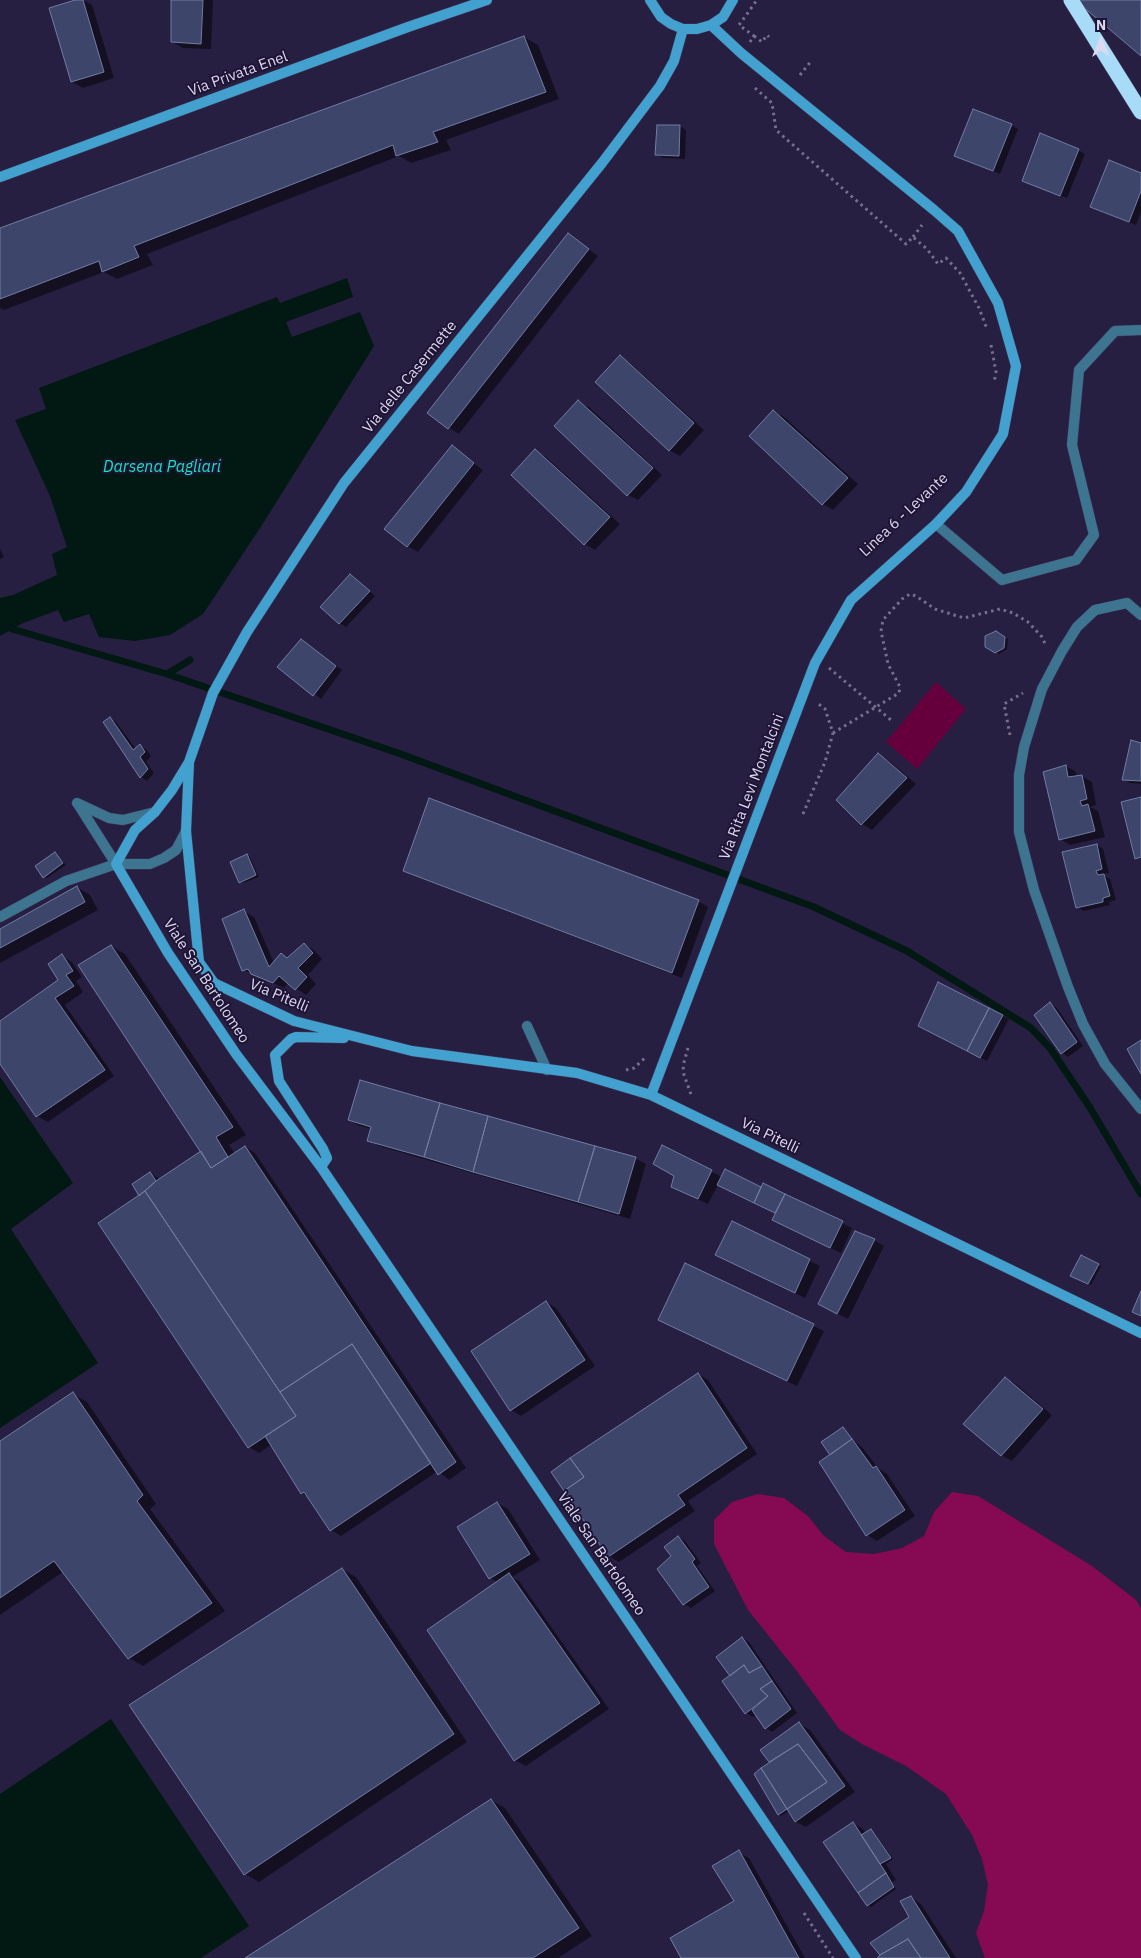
<!DOCTYPE html>
<html>
<head>
<meta charset="utf-8">
<style>
  body { margin:0 }
  #map { position:relative; width:1141px; height:1958px; overflow:hidden; background:#271f41; font-family:"IBM Plex Sans",sans-serif }
  canvas { display:block }
  .north { position:absolute; left:1076px; top:15px; width:50px; height:50px; -webkit-text-stroke:4px #1e1536; paint-order:stroke; rotate:0deg; font-size:14px; font-weight:700; line-height:20px; text-align:center; color:#dbd8ef }
  .north::after { content:''; display:block; margin:auto; width:18px; height:22px; background:#dbd8ef; clip-path:polygon(50% 0,100% 100%,50% 72%,0 100%) }
</style>
</head>
<body>
<div id="map">
<canvas width="1141" height="1958"></canvas>
<div class="north">N</div>
</div>
<script>
const context = document.querySelector('canvas').getContext('2d');
context.lineJoin = 'round';
function fillPath(path, color) {
  context.fillStyle = color;
  context.fill(path, 'evenodd');
}
function shape(rows) {
  const path = new Path2D();
  for (const r of rows) {
    path.moveTo(r[0], r[1]);
    for (let i = 2; i < r.length; i += 2) path.lineTo(r[i], r[i + 1]);
  }
  return path;
}
function trace(path, color, width, dash) {
  context.strokeStyle = color;
  context.lineWidth = width;
  context.lineCap = dash ? 'butt' : 'round';
  context.setLineDash(dash || []);
  context.stroke(path);
}
function write(font, color, halo, rows, align = 'center') {
  context.font = font + ' "IBM Plex Sans",sans-serif';
  context.lineWidth = 4;
  context.setLineDash([]);
  context.textBaseline = 'middle';
  context.strokeStyle = halo;
  context.fillStyle = color;
  for (const [text, x, y, turn = 0] of rows) {
    context.save();
    context.translate(x, y);
    context.rotate((+turn || 0) * Math.PI / 180);
    context.textAlign = isNaN(turn) ? turn : align;
    if (halo) context.strokeText(text, 0, 0);
    context.fillText(text, 0, 0);
    context.restore();
  }
}
fillPath(shape([
  [936,682,966,709,917,769,886,742]
]), '#66003d');
fillPath(shape([
  [952,1492,978,1496,1092,1566,1136,1600,1141,1608,1141,1958,985,1958,976,1933,984,1911,988,1885,982,1859,972,1835,946,1794,906,1766,862,1744,840,1730,796,1670,748,1610,714,1544,714,1520,732,1502,758,1494,784,1498,808,1516,824,1536,846,1552,874,1554,902,1548,924,1536,934,1512]
]), '#860953');
fillPath(shape([
  [347,278,353,297,286,322,292,337,360,312,374,346,262,525,203,614,170,635,135,641,99,637,89,614,64,622,58,610,23,623,0,636,0,598,13,595,57,575,52,554,67,547,50,496,15,420,46,409,39,388,277,297,280,303],
  [0,1077,73,1183,11,1229,98,1363,0,1428],
  [111,1719,249,1926,201,1958,0,1958,0,1794]
]), '#021812');
fillPath(shape([
  [79,0,83,0,92,5,114,78,83,88,72,82],
  [173,0,213,0,211,49,183,48,172,42],
  [524,37,538,45,559,99,446,140,451,150,411,163,399,156,147,254,153,265,117,279,104,272,4,310,0,308,0,230],
  [1011,125,1018,129,1000,174,956,155],
  [680,126,686,130,685,159,663,158,656,154],
  [1078,150,1085,154,1067,198,1030,184],
  [1141,174,1141,212,1136,225,1098,210],
  [569,235,598,256,459,434,449,428,429,413],
  [620,357,630,363,704,430,680,456,669,450],
  [578,402,589,407,662,475,638,500,628,495],
  [774,411,784,417,858,484,833,510,823,504,751,436],
  [452,447,483,470,418,552,407,546],
  [536,451,546,457,620,524,595,550,585,544],
  [0,549,4,557,0,559],
  [351,575,375,596,346,627,339,623],
  [999,634,1008,639,1007,649,999,654,995,652],
  [308,645,342,670,321,699,278,666],
  [110,719,116,722,136,749,140,746,147,750,151,756,146,762,154,773,147,781,141,777],
  [1141,745,1141,784,1130,783,1123,779],
  [878,755,889,761,916,784,872,830,862,824],
  [1066,766,1076,772,1077,777,1082,776,1092,782,1096,805,1090,807,1098,811,1105,837,1070,845,1060,839],
  [1097,845,1103,849,1109,873,1101,874,1110,879,1116,900,1109,902,1110,905,1084,911,1077,907],
  [55,853,66,865,47,878,44,877],
  [247,856,250,857,259,877,243,883,240,882],
  [404,870,698,901,708,907,682,978,415,876],
  [77,887,90,895,98,910,0,963,0,930],
  [244,911,254,917,274,963,288,959,304,944,314,950,322,959,308,975,316,984,306,995,288,983,284,988,243,970],
  [111,946,125,954,246,1135,229,1145,235,1154,245,1147,255,1153,466,1468,449,1480,438,1471,341,1536,331,1530,308,1497,302,1493,271,1445,259,1453,249,1447,141,1196,150,1173,160,1179,202,1151],
  [62,956,72,962,82,977,76,981,83,992,65,1005,114,1076,48,1122,37,1116,0,1062,0,1023,60,980],
  [1051,1004,1057,1008,1083,1046,1068,1057,1062,1053],
  [1003,1016,1009,1019,987,1061,930,1031],
  [349,1120,635,1158,646,1164,630,1219,379,1146,368,1140,372,1129,360,1126],
  [663,1147,722,1177,725,1171,761,1188,764,1185,852,1228,841,1253,784,1226,776,1213,718,1185,708,1204,683,1192],
  [733,1223,820,1266,805,1298,727,1260],
  [874,1240,884,1246,848,1319,830,1310],
  [1081,1256,1101,1266,1091,1285,1072,1275],
  [686,1265,824,1331,797,1386,670,1325],
  [546,1302,556,1308,595,1366,521,1416,511,1410],
  [698,1374,708,1380,757,1454,688,1501,695,1511,619,1562,608,1556],
  [1005,1378,1016,1384,1052,1415,1012,1461,1001,1455],
  [73,1394,87,1402,156,1504,150,1509,225,1611,143,1666,129,1658,63,1572,0,1615,0,1443],
  [843,1429,855,1442,862,1447,878,1468,887,1474,915,1516,877,1541,867,1535,831,1455],
  [497,1503,508,1509,540,1560,512,1577,519,1581,609,1709,526,1766,515,1760,498,1582,490,1578],
  [678,1537,685,1541,701,1563,697,1566,715,1591,691,1608,684,1604,673,1556],
  [342,1569,356,1577,467,1742,259,1882,245,1874],
  [742,1638,749,1642,797,1713,772,1732,766,1728,756,1714,753,1717,746,1713,732,1676],
  [800,1724,810,1730,855,1792,806,1827,796,1822,789,1811,781,1816,778,1814,770,1763,762,1750],
  [491,1800,505,1808,592,1936,558,1958,247,1958],
  [853,1823,863,1829,866,1834,871,1830,874,1832,893,1859,886,1864,896,1880,892,1882,896,1889,871,1907,868,1905],
  [738,1852,749,1858,805,1958,683,1958,736,1901],
  [911,1897,921,1904,956,1958,879,1958,911,1917]
]), '#0007');
trace(shape([
  [12,629,167,674,398,753,814,907,907,951,1031,1028,1050,1048,1089,1106,1141,1194],
  [167,674,190,660]
]), '#021812', 7);
const building = shape([
  [75,0,83,0,104,72,71,82,49,8,75,0],
  [171,0,203,0,201,44,171,42,171,0],
  [1075,0,1141,0,1141,56,1075,0],
  [524,36,546,92,433,132,438,142,396,156,393,145,134,246,139,257,102,272,99,261,0,299,0,228,524,36],
  [973,109,1012,124,993,171,954,156,973,109],
  [657,125,680,125,679,156,655,155,657,125],
  [1040,133,1079,149,1060,196,1022,181,1040,133],
  [1109,160,1141,173,1141,191,1129,222,1090,207,1109,160],
  [568,233,589,249,448,429,427,413,568,233],
  [620,355,694,423,669,451,595,382,620,355],
  [578,400,653,468,627,496,554,426,578,400],
  [773,410,848,478,822,505,749,436,773,410],
  [452,445,474,463,407,547,384,529,452,445],
  [535,449,610,517,584,545,511,475,535,449],
  [350,574,370,591,339,624,320,607,350,574],
  [996,631,1005,637,1004,648,995,653,985,647,985,636,996,631],
  [301,639,336,666,313,696,277,667,301,639],
  [110,717,133,750,140,744,145,752,140,757,148,769,140,778,103,722,110,717],
  [1131,740,1141,743,1141,781,1122,780,1131,740],
  [878,753,907,778,861,825,836,800,878,753],
  [1066,765,1068,777,1082,775,1087,799,1080,801,1082,806,1088,804,1095,831,1059,840,1043,772,1066,765],
  [1141,797,1141,857,1135,859,1121,802,1141,797],
  [429,798,699,900,672,973,403,871,429,798],
  [1097,844,1102,869,1096,871,1098,875,1104,874,1110,896,1103,898,1103,902,1076,908,1062,852,1097,844],
  [55,852,63,863,43,878,35,866,55,852],
  [247,854,256,875,239,883,230,862,247,854],
  [77,886,85,902,0,948,0,929,77,886],
  [244,909,269,967,281,953,287,958,304,943,313,953,298,968,307,977,295,990,279,976,273,983,251,974,248,969,242,971,222,919,244,909],
  [111,945,233,1127,216,1137,228,1157,211,1168,78,965,111,945],
  [62,954,73,971,66,975,74,986,55,998,105,1070,36,1117,0,1064,0,1021,58,980,48,964,62,954],
  [938,982,989,1008,967,1051,918,1026,938,982],
  [1050,1002,1077,1042,1061,1054,1034,1015,1050,1002],
  [989,1008,1003,1015,980,1058,967,1051,989,1008],
  [1141,1040,1141,1074,1127,1049,1141,1040],
  [360,1080,440,1103,424,1157,367,1141,371,1127,348,1120,360,1080],
  [440,1103,488,1116,473,1172,424,1157,440,1103],
  [488,1116,595,1146,578,1202,473,1172,488,1116],
  [662,1145,712,1170,698,1199,671,1187,674,1176,653,1164,662,1145],
  [245,1146,456,1462,438,1475,352,1344,280,1392,145,1191,156,1181,201,1151,211,1168,245,1146],
  [595,1146,636,1157,619,1214,578,1202,595,1146],
  [725,1169,761,1187,754,1203,717,1185,725,1169],
  [150,1172,156,1181,139,1196,132,1184,150,1172],
  [763,1183,785,1194,775,1213,754,1203,763,1183],
  [145,1191,296,1416,248,1448,98,1223,145,1191],
  [785,1194,843,1221,830,1248,772,1220,785,1194],
  [732,1221,810,1259,795,1293,715,1255,732,1221],
  [855,1231,875,1239,837,1314,818,1304,855,1231],
  [1081,1255,1099,1264,1088,1284,1070,1276,1081,1255],
  [685,1263,814,1324,787,1381,658,1320,685,1263],
  [1141,1291,1141,1316,1132,1312,1141,1291],
  [546,1301,585,1360,510,1411,471,1351,546,1301],
  [352,1344,431,1463,330,1531,304,1492,301,1494,265,1436,296,1416,280,1392,352,1344],
  [698,1373,747,1448,678,1495,685,1505,608,1557,564,1491,584,1477,570,1458,698,1373],
  [1005,1377,1043,1409,1001,1456,963,1424,1005,1377],
  [73,1392,143,1495,137,1501,212,1603,128,1659,54,1561,0,1598,0,1441,73,1392],
  [843,1427,852,1439,830,1455,821,1442,843,1427],
  [852,1439,873,1468,876,1466,905,1510,866,1536,819,1462,852,1439],
  [570,1458,584,1477,564,1491,551,1472,570,1458],
  [497,1502,530,1554,489,1579,457,1527,497,1502],
  [678,1536,695,1559,692,1562,709,1587,683,1605,657,1569,671,1556,664,1547,678,1536],
  [342,1568,454,1734,244,1875,129,1705,342,1568],
  [509,1573,600,1703,514,1761,427,1630,509,1573],
  [742,1637,762,1666,749,1673,744,1665,730,1676,716,1657,742,1637],
  [744,1665,749,1673,762,1666,772,1681,760,1689,768,1696,745,1714,722,1681,744,1665],
  [772,1681,791,1709,765,1729,752,1710,768,1696,760,1689,772,1681],
  [799,1722,845,1786,795,1822,787,1809,827,1782,798,1744,769,1762,760,1750,799,1722],
  [798,1744,827,1782,787,1809,761,1768,798,1744],
  [761,1768,787,1809,778,1815,754,1774,761,1768],
  [491,1799,579,1928,533,1958,245,1958,491,1799],
  [853,1822,886,1873,858,1893,823,1842,853,1822],
  [871,1829,891,1858,880,1864,861,1835,871,1829],
  [739,1850,799,1958,681,1958,670,1938,734,1901,712,1866,739,1850],
  [886,1873,894,1887,867,1906,858,1893,886,1873],
  [911,1896,950,1958,921,1958,908,1939,880,1955,870,1943,909,1917,900,1901,911,1896],
  [908,1939,921,1958,877,1958,880,1955,908,1939]
]);
fillPath(building, '#3d466a');
trace(building, '#717ca4', 1);
const lane = shape([
  [936,524,1002,580,1076,560,1094,535,1072,445,1079,370,1115,331,1141,330],
  [527,1026,547,1070]
]);
const street = shape([
  [1141,615,1127,603,1095,610,1077,627,1062,651,1042,689,1024,747,1019,775,1019,832,1034,890,1068,987,1083,1024,1105,1064,1141,1109],
  [77,803,109,818,123,820,155,812],
  [78,804,116,864],
  [0,917,66,881,116,864,150,864,164,858,176,850,186,831]
]);
const secondary = shape([
  [650,0,661,17,671,24,683,29,697,29,711,25,723,17,733,0],
  [683,29,674,61,660,86,602,163,344,483,247,632,213,693,189,762,172,790,155,812,135,830,116,864,168,953,236,1054,321,1167,856,1958],
  [0,177,408,27,487,0],
  [189,763,186,831,199,962,214,983,294,1021,412,1051,577,1073,651,1095,1141,1333],
  [651,1095,815,663,851,600,936,524,966,492,1003,434,1016,366,998,303,958,231,934,210,741,53,711,25],
  [321,1167,327,1158,323,1149,279,1081,275,1055,291,1039,296,1037,344,1038]
]);
const highway = shape([
  [1071,0,1141,112]
]);
trace(lane, '#403959', 11);
trace(street, '#403959', 11);
trace(secondary, '#403959', 11);
trace(highway, '#403959', 16);
trace(shape([
  [754,36,762,42,767,35,769,37],
  [750,42,754,36,739,25,757,0],
  [800,75,812,60],
  [755,88,772,103,776,130,906,244,913,237,927,249,938,264,946,258,960,273,979,308,987,329],
  [913,237,922,225],
  [991,345,996,372,994,383],
  [829,668,891,720],
  [833,733,899,693,900,687,888,664,881,631,883,620,902,599,910,594,916,596,935,609,964,618,1000,609,1013,613,1028,622,1042,637,1046,646],
  [1010,735,1004,704,1023,693],
  [803,814,825,762,833,733,825,709,816,702],
  [688,1048,683,1066,684,1075,692,1097],
  [626,1070,634,1068,647,1056],
  [804,1913,833,1958]
]), '#76708d', 3, [2.5, 4]);
trace(lane, '#3d7591', 10);
trace(street, '#3d7591', 10);
trace(secondary, '#42a1cf', 10);
trace(highway, '#a8dbf7', 15);
write('15px', '#dbd8ef', '#1e1536', [
  ["Via Privata Enel",238,74,-20],
  ["Via delle Casermette",410,377,-51],
  ["Linea 6 - Levante",904,515,-43],
  ["Via Rita Levi Montalcini",752,787,-69],
  ["Viale San Bartolomeo",206,981,57],
  ["Via Pitelli",279,996,23],
  ["Via Pitelli",770,1136,26],
  ["Viale San Bartolomeo",601,1554,56]
]);
write('italic 16px', '#14e2b8', '#1e1536', [
  ["Darsena Pagliari",162,467]
]);
</script>
</body>
</html>
